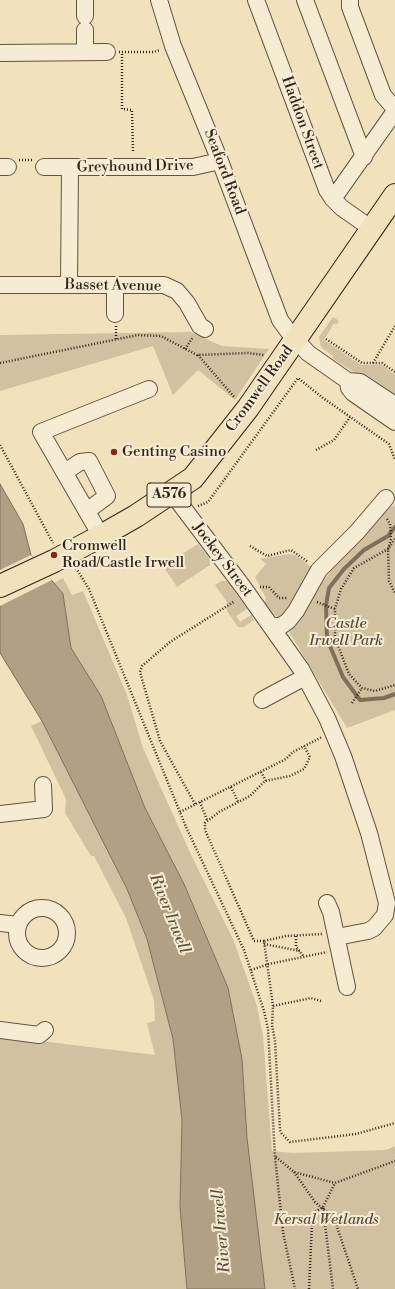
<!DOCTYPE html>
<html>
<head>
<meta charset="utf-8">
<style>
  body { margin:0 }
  canvas { display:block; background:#f1e1bc }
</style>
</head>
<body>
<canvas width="395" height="1289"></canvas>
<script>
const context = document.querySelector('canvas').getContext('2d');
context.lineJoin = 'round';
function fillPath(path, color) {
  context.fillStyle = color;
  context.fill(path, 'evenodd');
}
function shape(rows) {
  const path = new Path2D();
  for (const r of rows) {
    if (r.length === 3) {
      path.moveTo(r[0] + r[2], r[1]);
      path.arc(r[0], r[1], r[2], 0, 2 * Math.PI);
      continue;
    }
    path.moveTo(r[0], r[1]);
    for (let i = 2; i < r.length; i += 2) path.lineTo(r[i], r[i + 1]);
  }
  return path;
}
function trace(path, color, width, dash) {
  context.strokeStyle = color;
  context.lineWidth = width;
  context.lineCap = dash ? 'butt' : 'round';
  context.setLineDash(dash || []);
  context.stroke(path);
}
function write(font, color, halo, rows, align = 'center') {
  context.font = font + ' "Libre Bodoni",serif';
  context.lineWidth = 4;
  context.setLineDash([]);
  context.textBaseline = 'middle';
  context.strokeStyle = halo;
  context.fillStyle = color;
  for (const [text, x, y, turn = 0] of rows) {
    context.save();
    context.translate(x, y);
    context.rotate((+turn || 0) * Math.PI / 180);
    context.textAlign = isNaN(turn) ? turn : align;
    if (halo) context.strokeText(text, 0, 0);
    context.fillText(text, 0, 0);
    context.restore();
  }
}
fillPath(shape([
  [333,317,339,321,336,325,334,323,324,340,361,365,382,365,395,375,395,397,363,375,355,373,332,358,333,356,321,347,319,337],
  [190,332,222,346,269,349,235,400,198,370,173,395,153,346,0,391,0,335],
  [395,505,395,710,347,728,288,630,330,572,381,512],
  [198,544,210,559,210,565,177,587,163,566],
  [289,554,295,555,313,568,303,588,280,619,269,611,264,603,266,598,255,577,265,565,268,565,260,559],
  [63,578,72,595,83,591,127,695,143,748,193,859,233,939,257,1006,263,1036,272,1151,293,1153,386,1150,395,1146,395,1289,265,1289,247,1138,242,1059,228,988,184,884,145,808,101,696,71,648,63,594,54,583],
  [222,581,227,581,229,583,247,609,236,616,240,622,251,615,254,620,244,627,238,627,227,611,227,602,215,585],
  [42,721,127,889,147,939,173,1039,182,1120,180,1207,187,1289,0,1289,0,1036,155,1055,147,1023,155,1021,154,1000,126,918,94,856,91,856,65,813,66,799,31,726]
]), '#d1c1a1');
const water = shape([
  [0,484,23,524,31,555,63,594,71,648,101,696,145,808,184,884,228,988,242,1059,247,1138,265,1289,187,1289,180,1207,182,1120,173,1039,147,939,127,889,42,721,0,653,0,484]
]);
fillPath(water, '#b0a185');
trace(water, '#7e6f5b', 1);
fillPath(shape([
  [31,555,52,580,0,606,0,570]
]), '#f1e1bc');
trace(shape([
  [395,527,388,536,364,550,344,569,329,588,326,605,327,639,343,677,360,700,384,698,395,694]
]), '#7e6f5b', 4);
const minor = shape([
  [85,0,85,16],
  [159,0,173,46,220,161,280,320,288,331,308,353,348,381,360,382,395,405],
  [256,0,327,190,333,199,342,208,372,229],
  [305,0,364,157],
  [350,0,350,7,383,95,395,109],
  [85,30,85,51],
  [0,53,107,52],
  [0,167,8,167],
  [44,167,70,167],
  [333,199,395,111],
  [0,285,164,285,177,291,187,303,200,326,205,329],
  [69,285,70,167,193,167,220,161],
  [115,286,115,314],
  [348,381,349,388,353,393,395,422],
  [65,472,80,462,89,461,107,496,87,511],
  [172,493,243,587,301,669,327,718,343,756,369,833,387,903,385,915,374,928,368,931,337,937],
  [101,536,41,432,149,389],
  [271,626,281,626,288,621,296,611,319,570,357,532,386,498],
  [262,700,305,677],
  [0,814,44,809,43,785],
  [327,903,331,912,347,987],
  [42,933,25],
  [0,923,18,925],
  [0,1030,39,1035,45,1030]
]);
const highway = shape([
  [0,586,54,561,101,536,136,516,193,478,248,408,395,195]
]);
trace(minor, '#625343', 18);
trace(highway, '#33241b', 24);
trace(shape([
  [119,52,154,52,160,50],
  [122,54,122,109,132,110,133,153],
  [19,160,32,160],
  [116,326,116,340],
  [326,339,362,363,382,363,395,372],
  [185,349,193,337],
  [198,355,235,398],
  [0,363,138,335,161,336,197,355,248,353,264,355],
  [373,363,395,326],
  [0,445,53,543],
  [316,450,334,440,350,417],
  [198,506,208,502,298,378,323,398,389,444,395,460],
  [387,519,390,524,391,539,388,549,389,581,395,593],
  [395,539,388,549,354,568,341,589,335,609,335,638,349,674,362,688,375,691,395,685],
  [250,546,267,556,291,550,308,562],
  [76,568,89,589,186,827,244,950,264,1011,268,1029,275,1157,283,1232,295,1289],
  [260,587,269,587,279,598,288,598],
  [317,602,335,609],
  [352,703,362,688],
  [261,772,266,781],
  [231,787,238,802],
  [200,802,207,820],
  [195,804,160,741,140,672,142,666,170,642,235,601],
  [180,812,286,759,293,752,322,737],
  [296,936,296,947,304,957],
  [264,941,254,941,205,830,205,823,219,812,250,796,265,781,290,776,304,769,310,757,304,746],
  [264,944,300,951],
  [251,970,269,964,327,952],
  [321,1001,311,998,273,1006,272,1025,275,1041,280,1130,282,1134,290,1142,356,1134,395,1123],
  [273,1006,264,941,286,936,322,934],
  [276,1157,294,1172,335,1183],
  [294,1172,315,1202,334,1218,358,1289],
  [323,1208,333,1289],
  [309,1289,312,1223,315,1212,323,1207,335,1183,395,1161]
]), '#33241b', 2.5, [1, 2]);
trace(minor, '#f6ecd3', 16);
trace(highway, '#f1e1bc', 22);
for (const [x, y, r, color] of [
  [114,452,4,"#8f2418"],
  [54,555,4,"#8f2418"]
]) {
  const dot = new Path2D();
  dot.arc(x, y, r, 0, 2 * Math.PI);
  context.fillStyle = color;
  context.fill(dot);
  trace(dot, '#f6ecd3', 1.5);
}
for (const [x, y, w] of [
  [169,495,44]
]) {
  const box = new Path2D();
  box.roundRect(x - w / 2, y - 12, w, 24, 3);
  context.fillStyle = '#f6ecd3';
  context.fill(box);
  trace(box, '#33241b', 1);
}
write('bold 14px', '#33241b', null, [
  ["A576",169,495]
]);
write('15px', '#33241b', '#f6ecd3', [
  ["Haddon Street",302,123,70],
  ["Greyhound Drive",135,167,-1],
  ["Seaford Road",224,172,69],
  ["Basset Avenue",113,286,1],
  ["Cromwell Road",260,389,-54],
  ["Jockey Street",222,560,53]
]);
write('15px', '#33241b', '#f6ecd3', [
  ["Genting Casino",122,452],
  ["Cromwell",62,546],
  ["Road/Castle Irwell",62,563]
], 'left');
write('italic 15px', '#5a4b3c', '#f6ecd3', [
  ["Castle",346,624],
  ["Irwell Park",346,641],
  ["Kersal Wetlands",326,1220]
]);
write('italic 16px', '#5f5040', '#f6ecd3', [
  ["River Irwell",169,914,68],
  ["River Irwell",222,1231,-95]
]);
</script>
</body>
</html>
